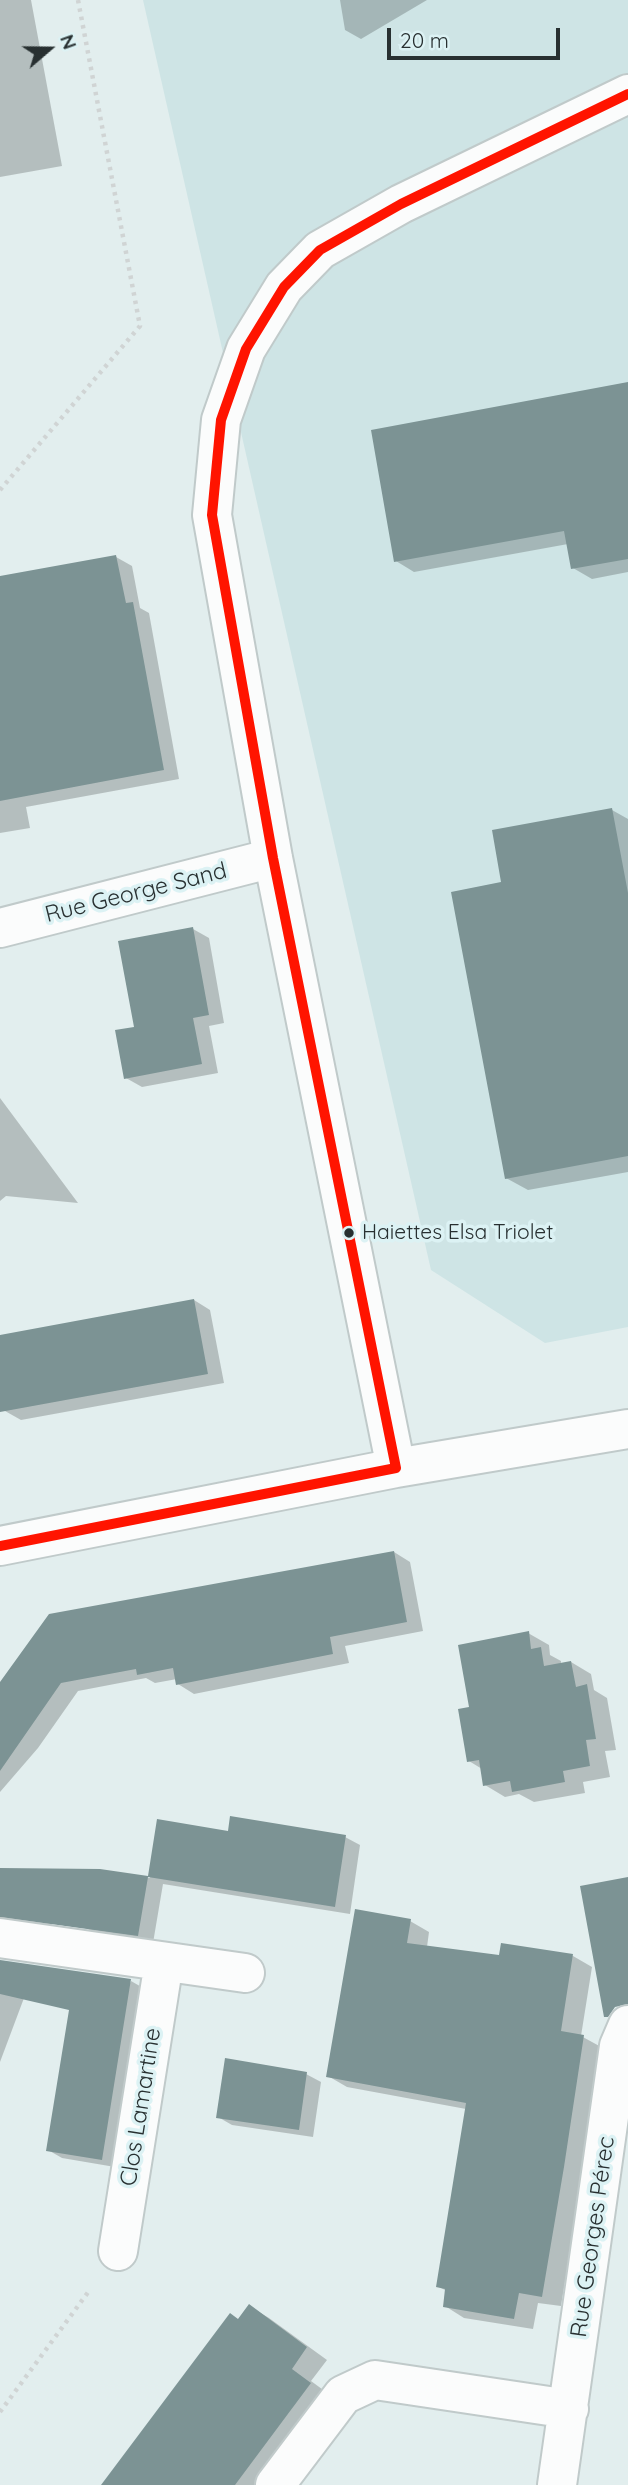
<!DOCTYPE html>
<html>
<head>
<meta charset="utf-8">
<style>
  body { margin:0 }
  #map { position:relative; width:628px; height:2485px; overflow:hidden; background:#e2eeee; font-family:Quicksand,sans-serif }
  canvas { display:block }
  .north { position:absolute; left:14px; top:14px; width:70px; height:70px; -webkit-text-stroke:5px #dcf2f4; paint-order:stroke; rotate:70deg; font-size:19px; font-weight:700; line-height:28px; text-align:center; color:#283031 }
  .north::after { content:''; display:block; margin:auto; width:24px; height:32px; background:#283031; clip-path:polygon(50% 0,100% 100%,50% 72%,0 100%) }
  .scale { position:absolute; left:387px; top:28px; width:173px; height:32px; box-sizing:border-box; border:4px solid #283031; border-top:0; padding-left:9px; font-size:21px; line-height:24px; white-space:nowrap; color:#283031; -webkit-text-stroke:5px #dcf2f4; paint-order:stroke }
</style>
</head>
<body>
<div id="map">
<canvas width="628" height="2485"></canvas>
<div class="north">N</div>
<div class="scale">20 m</div>
</div>
<script>
const context = document.querySelector('canvas').getContext('2d');
context.lineJoin = 'round';
function fillPath(path, color) {
  context.fillStyle = color;
  context.fill(path, 'evenodd');
}
function shape(rows) {
  const path = new Path2D();
  for (const r of rows) {
    path.moveTo(r[0], r[1]);
    for (let i = 2; i < r.length; i += 2) path.lineTo(r[i], r[i + 1]);
  }
  return path;
}
function trace(path, color, width, dash) {
  context.strokeStyle = color;
  context.lineWidth = width;
  context.lineCap = dash ? 'butt' : 'round';
  context.setLineDash(dash || []);
  context.stroke(path);
}
function write(font, color, halo, rows, align = 'center') {
  context.font = font + ' Quicksand,sans-serif';
  context.lineWidth = 7;
  context.setLineDash([]);
  context.textBaseline = 'middle';
  context.strokeStyle = halo;
  context.fillStyle = color;
  for (const [text, x, y, turn = 0] of rows) {
    context.save();
    context.translate(x, y);
    context.rotate((+turn || 0) * Math.PI / 180);
    context.textAlign = isNaN(turn) ? turn : align;
    if (halo) context.strokeText(text, 0, 0);
    context.fillText(text, 0, 0);
    context.restore();
  }
}
fillPath(shape([
  [143,0,628,0,628,1327,545,1343,431,1270]
]), '#cee4e5');
fillPath(shape([
  [0,0,31,0,62,166,0,177],
  [340,0,427,0,361,39,345,30],
  [628,385,628,572,592,579,573,568,568,544,414,572,396,561],
  [116,557,132,566,140,608,149,613,179,779,26,807,30,828,0,833,0,744],
  [612,810,628,819,628,1172,528,1190,506,1178,503,884],
  [193,929,209,938,224,1023,209,1026,218,1073,142,1087,126,1078,136,1028],
  [0,1098,78,1203,6,1196,0,1201],
  [194,1300,210,1310,224,1383,21,1420,5,1411,0,1386,0,1337],
  [394,1552,410,1562,423,1631,345,1646,349,1663,194,1694,178,1684,177,1679,155,1683,146,1678,78,1691,38,1748,0,1792,0,1685],
  [528,1633,549,1645,550,1655,561,1661,561,1664,571,1662,591,1674,594,1690,607,1698,616,1750,605,1751,610,1777,583,1782,585,1793,534,1802,519,1794,505,1797,485,1785,482,1769,469,1761,471,1708],
  [159,1821,229,1833,345,1837,360,1845,350,1914,163,1884,153,1943,99,1935,84,1927,94,1869,150,1878],
  [0,1869,68,1879,50,1929,0,1933],
  [410,1921,429,1932,427,1947,501,1956,573,1956,592,1967,581,2036,603,2048,582,2179,561,2306,538,2303,533,2329,464,2318,445,2306,447,2291,437,2286,466,2109,347,2087,328,2076],
  [0,1962,33,1974,0,2062],
  [131,1981,145,1989,115,2167,62,2158,48,2150],
  [306,2074,321,2082,313,2137,232,2125,218,2117],
  [249,2306,269,2318,327,2360,311,2381,330,2395,264,2485,104,2485]
]), '#0003');
fillPath(shape([
  [628,382,628,559,571,569,564,531,394,562,371,430],
  [116,555,126,603,133,602,164,770,0,801,0,576],
  [612,808,628,893,628,1156,505,1179,451,892,501,882,492,830],
  [193,927,209,1015,193,1018,202,1064,124,1079,115,1030,134,1027,118,941],
  [194,1299,208,1374,0,1412,0,1335],
  [394,1551,407,1622,330,1637,333,1654,176,1685,173,1668,137,1675,136,1669,61,1683,0,1771,0,1682,49,1614],
  [529,1631,531,1649,541,1647,544,1666,571,1661,576,1687,587,1684,596,1739,586,1740,590,1766,563,1771,565,1782,512,1792,510,1781,483,1786,479,1760,467,1762,458,1709,469,1707,458,1645],
  [230,1816,346,1835,335,1907,148,1877,138,1936,0,1917,0,1868,100,1869,148,1876,157,1819,228,1831],
  [628,1877,628,2004,615,2007,608,2017,604,2017,580,1886],
  [355,1909,411,1919,407,1943,499,1955,501,1943,573,1954,561,2031,584,2035,564,2167,542,2297,519,2293,514,2319,443,2307,445,2289,436,2287,466,2103,326,2077],
  [0,1960,131,1979,102,2160,46,2151,69,2010,0,1994],
  [225,2058,307,2072,299,2130,216,2118],
  [249,2304,307,2347,292,2369,311,2383,235,2485,101,2485,230,2313,238,2319]
]), '#7c9394');
const street = shape([
  [0,928,273,858],
  [396,1468,273,858,212,515,221,420,246,349,284,287,320,250,401,204,628,94],
  [0,1546,396,1468,628,1429],
  [0,1938,245,1973],
  [118,2251,164,1962],
  [275,2485,343,2395,375,2380,569,2409],
  [557,2485,619,2046,628,2025]
]);
trace(street, '#c0caca', 42);
trace(shape([
  [0,490,140,326,78,0],
  [0,2412,89,2291]
]), '#d0d4d4', 4.5, [3.5, 5]);
trace(street, '#fbfcfc', 38);
trace(shape([
  [0,1546,396,1468,273,858,212,515,221,420,246,349,284,287,320,250,401,204,628,94]
]), '#ff1400', 10);
for (const [x, y, r, color] of [
  [349,1233,6,"#283031"]
]) {
  const dot = new Path2D();
  dot.arc(x, y, r, 0, 2 * Math.PI);
  context.fillStyle = color;
  context.fill(dot);
  trace(dot, '#dcf2f4', 2.5);
}
write('21px', '#283031', '#dcf2f4', [
  ["Haiettes Elsa Triolet",362,1233]
], 'left');
write('23px', '#283031', '#dcf2f4', [
  ["Rue George Sand",136,893,-14],
  ["Clos Lamartine",141,2107,-81],
  ["Rue Georges Pérec",593,2237,-82]
]);
</script>
</body>
</html>
